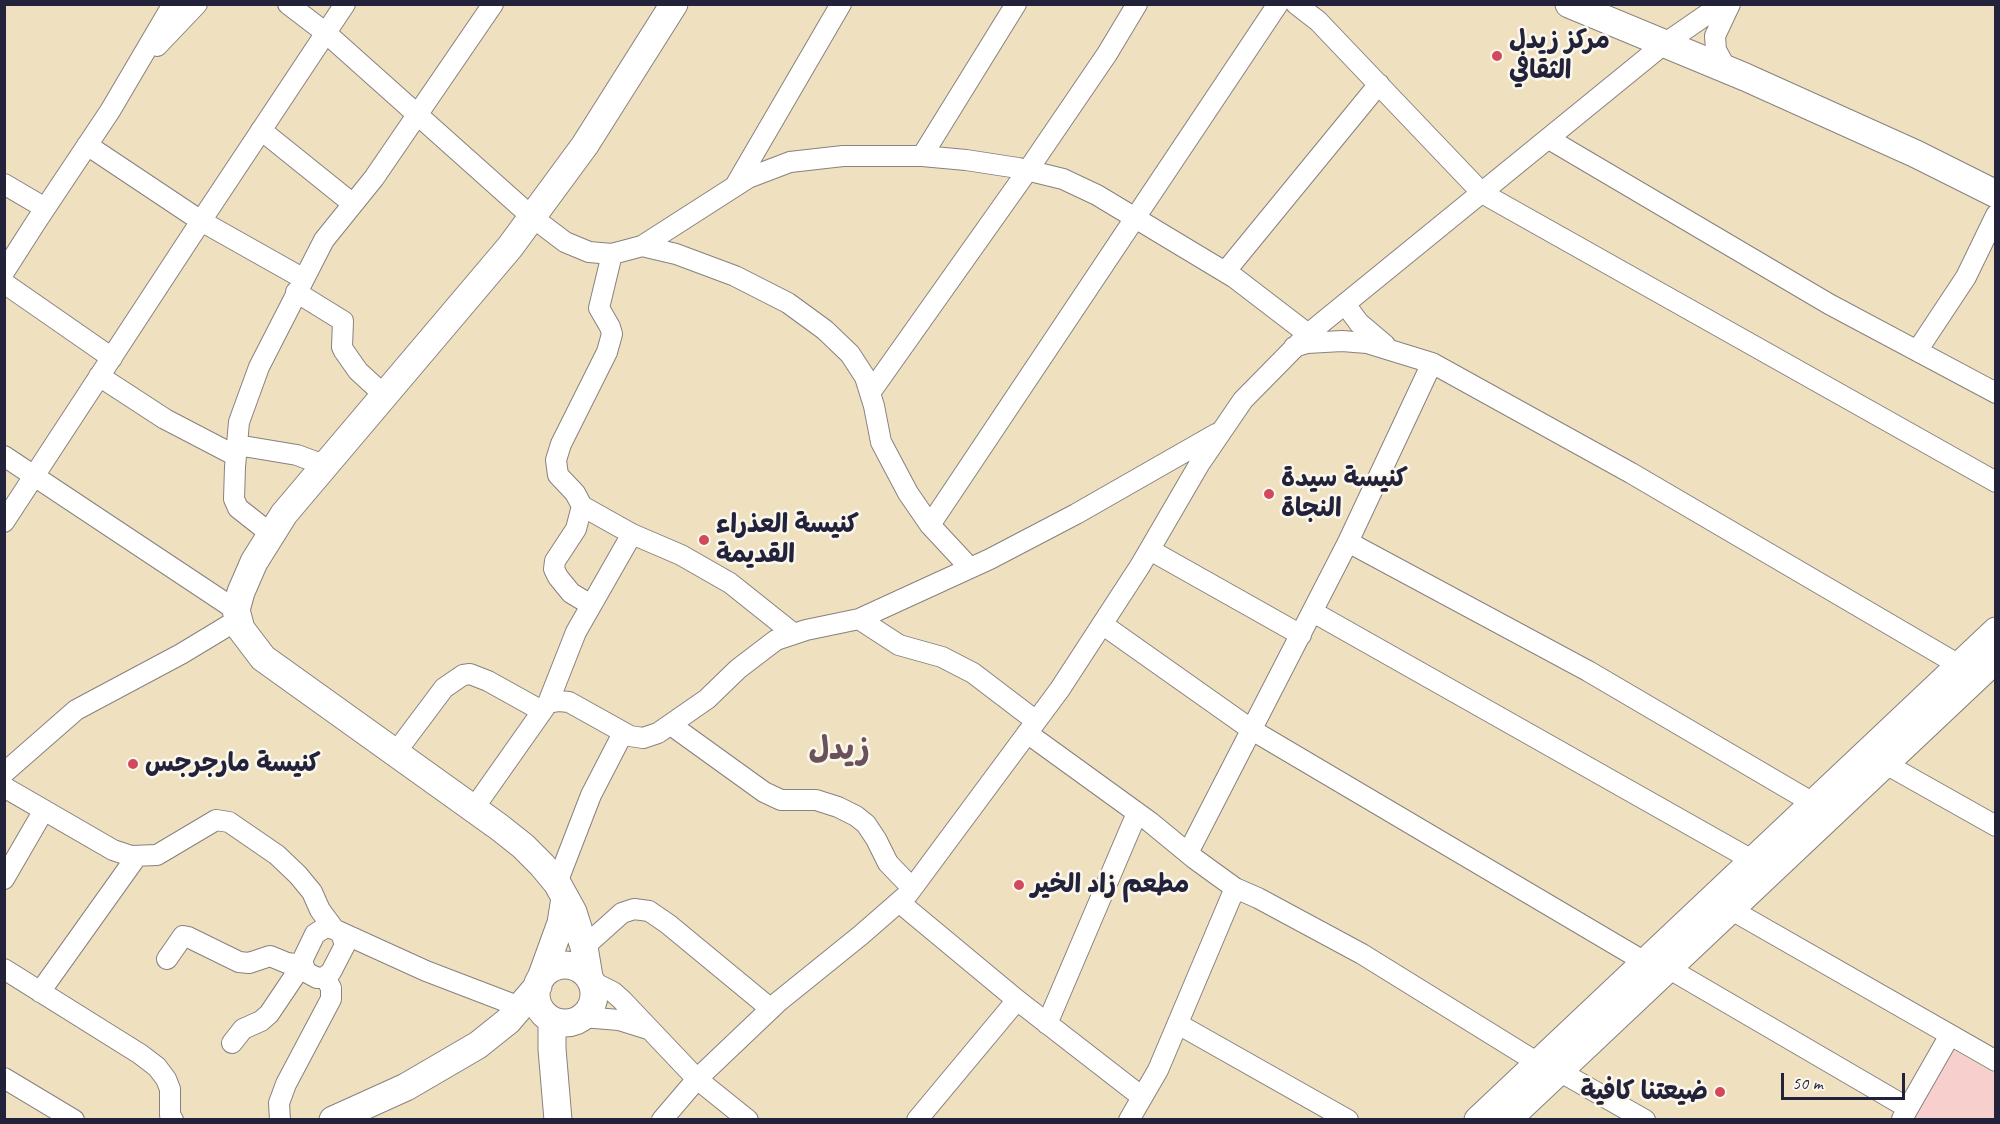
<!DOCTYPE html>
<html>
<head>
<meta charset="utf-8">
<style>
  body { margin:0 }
  #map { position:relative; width:2000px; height:1124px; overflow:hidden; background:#efe0c0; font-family:Caveat,sans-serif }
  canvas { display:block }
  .frame { position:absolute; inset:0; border:6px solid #22223b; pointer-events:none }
  .scale { position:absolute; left:1781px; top:1073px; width:124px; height:27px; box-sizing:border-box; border:3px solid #22223b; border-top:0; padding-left:8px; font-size:18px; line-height:21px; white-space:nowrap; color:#22223b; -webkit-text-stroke:4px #fbf7ec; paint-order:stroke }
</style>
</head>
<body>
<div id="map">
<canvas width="2000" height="1124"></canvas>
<div class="frame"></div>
<div class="scale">50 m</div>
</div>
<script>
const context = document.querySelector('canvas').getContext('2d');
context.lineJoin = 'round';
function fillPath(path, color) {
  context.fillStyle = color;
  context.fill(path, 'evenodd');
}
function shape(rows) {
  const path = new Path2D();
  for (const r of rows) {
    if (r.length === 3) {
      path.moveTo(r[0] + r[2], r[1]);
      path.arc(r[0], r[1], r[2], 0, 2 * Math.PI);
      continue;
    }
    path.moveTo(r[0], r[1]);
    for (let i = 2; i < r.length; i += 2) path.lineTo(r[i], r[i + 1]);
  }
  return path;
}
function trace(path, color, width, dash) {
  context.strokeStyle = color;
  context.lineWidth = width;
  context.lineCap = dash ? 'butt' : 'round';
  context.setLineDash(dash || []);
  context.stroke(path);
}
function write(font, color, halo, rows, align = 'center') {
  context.font = font + ' Caveat,"Playpen Sans Arabic",sans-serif';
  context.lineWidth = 5;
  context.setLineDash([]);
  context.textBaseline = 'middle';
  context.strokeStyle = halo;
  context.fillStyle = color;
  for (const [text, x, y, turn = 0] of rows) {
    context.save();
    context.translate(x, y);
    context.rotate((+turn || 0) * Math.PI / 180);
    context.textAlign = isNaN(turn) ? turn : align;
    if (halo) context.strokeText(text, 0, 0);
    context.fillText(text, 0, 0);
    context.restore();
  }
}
fillPath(shape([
  [1953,1050,1995,1074,1995,1119,1912,1120]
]), '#f7d0ce');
const street = shape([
  [288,4,326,33,532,217,565,242,589,252,612,254,642,246,748,178,790,162,843,156,922,156,966,160,1018,168,1063,179,1097,195,1235,278,1308,334],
  [1296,4,1318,21,1482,193,1996,482],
  [157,46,197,4],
  [1727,70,1716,50,1715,36,1730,4],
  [261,130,353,204],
  [1549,139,1829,304,1996,393],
  [87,145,201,221,304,279],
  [922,156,1016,4],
  [4,184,45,208],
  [735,186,841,4],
  [642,246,676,254,735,276,788,303,825,330,850,354,865,377,874,406,881,442,908,493,930,525,970,568],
  [4,272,36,222,110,111,173,4],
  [1225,272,1379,84],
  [4,283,112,358],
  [296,292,343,321,342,347,344,351,358,371,383,394],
  [1345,304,1359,323,1385,345],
  [1294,347,1307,343,1342,341,1367,343,1432,363,1631,473,1959,665],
  [1917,351,1966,277,1996,215],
  [99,376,165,419,236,456],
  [870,393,1028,170,1107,54,1137,4],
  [237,445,297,455,324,465],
  [4,456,236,610],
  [582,506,632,534,681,555,730,583,794,634],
  [4,522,201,221,345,4],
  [930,525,1278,4],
  [271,534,238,508,234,499,235,467,239,422,259,367,324,240,374,178,493,4],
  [1348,542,1588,671,1813,803],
  [1150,550,1301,635],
  [591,605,571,593,558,577,554,569,555,561,576,529,582,506,575,493,558,475,556,460,561,444,607,352,612,334,610,327,599,308,612,254],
  [1313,612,1752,860],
  [859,619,899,645,942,657,973,673,1036,721],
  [1102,624,1252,730,1645,962],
  [548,703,576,632,632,534],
  [671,725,764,792,781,800,816,800,838,807,856,816,866,824,876,839,888,863,912,888],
  [1027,733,1150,822,1195,859,1235,888,1258,898,1362,954,1538,1063],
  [396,752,444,688,463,675,470,674,488,681,542,711],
  [1884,763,1996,826],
  [4,773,76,710,181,654,239,619],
  [4,787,113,850,131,856,157,855,216,820,229,822,277,855,298,875,312,892,320,910,334,929],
  [474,808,548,703,559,701,569,702,630,736,643,738,658,733,707,699,738,669,776,640,806,630,859,619,990,559,1076,514,1216,434],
  [1188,853,1348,542,1432,363],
  [4,879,44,810],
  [557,883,591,795,623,733],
  [899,902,1017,1000,1142,1097],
  [1730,909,1996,1061],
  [326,927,334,929,341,933,345,945,331,972,325,977,317,978,306,972,302,961,315,934,326,927],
  [338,931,426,971,520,1007],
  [584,947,622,913,634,909,649,911,668,924,771,1009],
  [167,959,183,936,188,937,239,962,249,963,270,956,287,963,302,965,269,1014,261,1021,243,1029,232,1043],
  [1668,968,1908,1108],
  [4,969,140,1054,157,1067,166,1079,170,1089,170,1115,173,1120],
  [591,981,613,992,622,1000,697,1079,748,1120],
  [40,992,137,856],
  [583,1017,619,1020,648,1029],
  [1047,1024,1137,813],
  [1178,1024,1348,1120],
  [1559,1071,1645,1120],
  [4,1078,74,1120],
  [1902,1119,1950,1035],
  [280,1120,279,1103,286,1084,331,999,331,988,325,977],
  [662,1120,697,1079,778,1002,861,935,908,894,1060,689,1140,566,1200,463,1243,400,1308,334,1664,44,1722,4],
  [917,1120,1017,1000],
  [1129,1120,1158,1070,1235,888]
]);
const secondary = shape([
  [1569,4,1745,77,1916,154,1996,194],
  [565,994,29],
  [589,977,584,947,573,912,557,883,542,865,523,846,499,827,263,658,241,629,236,610,241,592,254,562,284,514,510,247,585,145,674,4],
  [541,978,561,923,565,898],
  [552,1020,552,1049,558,1120],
  [333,1120,406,1087,478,1045,508,1021,538,986],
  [1478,1120,1996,631],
  [1507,1120,1996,659]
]);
trace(street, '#88817e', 22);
trace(secondary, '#88817e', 29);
trace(street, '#fff', 20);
trace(secondary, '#fff', 27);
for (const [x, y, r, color] of [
  [1497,56,6,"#d1495b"],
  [1269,494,6,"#d1495b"],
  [704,540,6,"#d1495b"],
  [133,764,6,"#d1495b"],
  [1019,885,6,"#d1495b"],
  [1720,1092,6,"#d1495b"]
]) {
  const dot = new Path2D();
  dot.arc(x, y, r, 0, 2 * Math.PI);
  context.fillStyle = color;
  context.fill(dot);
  trace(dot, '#fbf7ec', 2);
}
write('bold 26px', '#22223b', '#fbf7ec', [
  ["مركز زيدل",1509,41],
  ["الثقافي",1509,71],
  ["كنيسة سيدة",1281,479],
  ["النجاة",1281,509],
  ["كنيسة العذراء",716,525],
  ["القديمة",716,555],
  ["كنيسة مارجرجس",145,764],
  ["مطعم زاد الخير",1031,885],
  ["ضيعتنا كافية",1708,1092,"right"]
], 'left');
write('bold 32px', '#6a525a', '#fbf7ec', [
  ["زيدل",839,751]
]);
</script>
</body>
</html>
